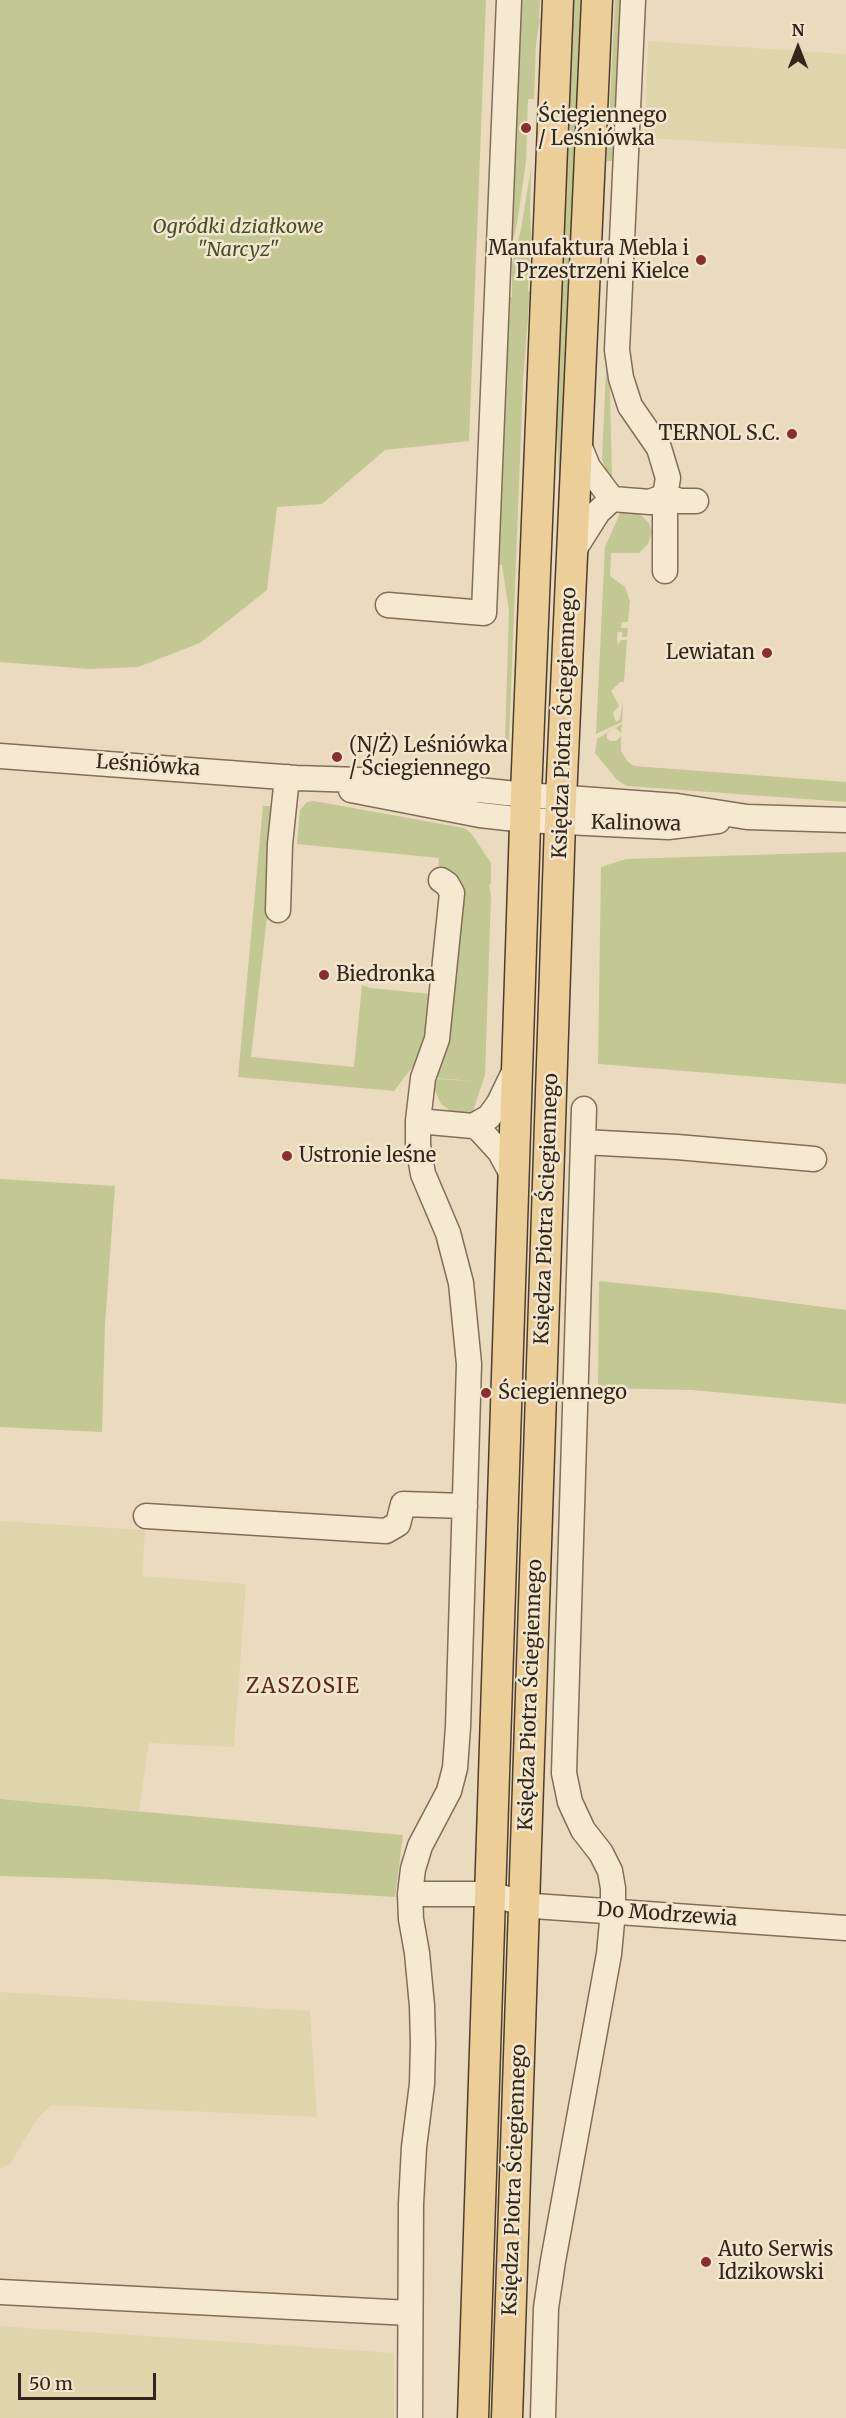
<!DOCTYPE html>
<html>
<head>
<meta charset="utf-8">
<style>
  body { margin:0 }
  #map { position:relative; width:846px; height:2418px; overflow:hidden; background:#eadbbf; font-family:Merriweather,serif }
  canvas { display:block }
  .north { position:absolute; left:768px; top:18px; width:60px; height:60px; -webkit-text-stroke:4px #f2e6ce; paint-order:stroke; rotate:0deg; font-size:16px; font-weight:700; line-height:24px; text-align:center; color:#32261c }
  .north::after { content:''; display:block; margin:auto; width:21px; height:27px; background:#32261c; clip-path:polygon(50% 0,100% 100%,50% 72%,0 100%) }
  .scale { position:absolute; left:18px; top:2373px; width:138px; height:27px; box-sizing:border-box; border:3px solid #32261c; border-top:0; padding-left:8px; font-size:18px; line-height:21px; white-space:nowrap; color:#32261c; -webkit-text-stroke:4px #f2e6ce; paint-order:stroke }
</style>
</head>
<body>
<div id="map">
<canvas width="846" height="2418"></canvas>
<div class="north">N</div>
<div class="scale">50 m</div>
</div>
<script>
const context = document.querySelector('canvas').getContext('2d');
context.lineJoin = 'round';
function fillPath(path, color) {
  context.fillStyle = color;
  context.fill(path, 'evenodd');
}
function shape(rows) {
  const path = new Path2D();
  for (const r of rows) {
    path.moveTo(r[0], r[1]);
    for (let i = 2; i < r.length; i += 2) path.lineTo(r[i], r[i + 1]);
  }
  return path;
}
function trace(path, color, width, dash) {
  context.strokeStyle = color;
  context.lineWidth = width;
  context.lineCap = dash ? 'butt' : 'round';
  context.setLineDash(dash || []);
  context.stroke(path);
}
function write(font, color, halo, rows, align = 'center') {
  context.font = font + ' Merriweather,serif';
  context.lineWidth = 5;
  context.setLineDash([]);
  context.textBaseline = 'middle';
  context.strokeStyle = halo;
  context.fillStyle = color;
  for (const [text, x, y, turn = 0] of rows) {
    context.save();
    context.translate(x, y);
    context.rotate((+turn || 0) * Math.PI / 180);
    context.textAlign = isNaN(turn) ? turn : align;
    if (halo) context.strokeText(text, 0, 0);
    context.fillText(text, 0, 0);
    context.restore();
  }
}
fillPath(shape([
  [648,41,846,54,846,149,645,138],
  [0,1521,145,1530,142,1576,246,1584,234,1747,149,1743,139,1811,0,1799],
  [0,1992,310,2011,317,2117,51,2105,37,2119,10,2164,0,2169],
  [0,2326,394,2353,394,2418,0,2418]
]), '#dfd5ad');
fillPath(shape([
  [0,0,486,0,469,441,385,450,322,504,277,507,267,590,200,643,138,667,89,669,0,662],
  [518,0,540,0,539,18,540,20,536,44,534,99,528,99,526,162,517,224,507,265],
  [570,0,584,0,549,744,559,478,555,383],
  [615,0,624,0,617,161,607,161,606,136,607,123,609,123],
  [531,168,530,210,532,251,530,251,528,291,530,292,523,381,509,741,505,740,509,611,502,565,495,564,506,297,512,297,512,264,521,229],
  [615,171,609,346,612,477,607,473,602,459],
  [621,511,640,514,649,523,652,533,648,544,639,553,611,553,610,576,625,587,630,601,628,622,622,622,621,628,628,628,627,637,622,637,622,632,618,632,617,637,618,645,621,640,627,640,624,682,620,682,611,691,619,706,613,713,616,722,620,719,623,702,622,722,596,734,605,547],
  [622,724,621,733,616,728,607,732,607,738,610,741,616,741,621,736,621,751,628,762,634,766,846,782,846,802,627,786,617,780,595,753,597,739],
  [314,801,464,828,471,833,491,863,491,884,489,885,491,896,485,1075,472,1114,450,1111,441,1104,434,1088,435,1079,474,1081,435,1078,461,890,438,872,439,858,297,844,300,810,307,802],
  [263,806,271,806,267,917,251,1057,354,1067,362,985,370,988,431,994,424,1052,394,1091,238,1077],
  [846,852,846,1084,598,1064,601,867,626,859],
  [0,1179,115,1186,105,1325,102,1432,0,1427],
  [599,1281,717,1293,846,1310,846,1404,692,1390,598,1388],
  [0,1799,403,1835,395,1897,99,1879,0,1876]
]), '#c3c794');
const minor = shape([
  [633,0,617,350,621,378,630,406,659,448,668,478,665,496,665,571],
  [578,442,588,467,612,499],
  [572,553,598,512,612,499,650,502,665,496,680,501,696,501],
  [388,605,484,613,509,0],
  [0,756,296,778,392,781,526,795,677,806,747,817,846,820],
  [351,790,480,815,525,820,668,827,718,821],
  [278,910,280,844,287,777],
  [418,1121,473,1126,479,1129,500,1152,514,1178],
  [473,1126,489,1117,499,1103,514,1072],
  [583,1142,677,1147,814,1159],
  [146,1516,386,1531,398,1524,403,1504,465,1506],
  [410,1894,490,1894,534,1906,846,1928],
  [0,2292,410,2313],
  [410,2418,411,2204,414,2147,422,2084,423,2044,422,2006,417,1953,411,1919,410,1894,413,1869,420,1846,449,1791,455,1768,458,1727,469,1364,461,1283,448,1233,423,1174,418,1145,418,1121,423,1078,437,1039,452,893,447,884,441,880],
  [543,2418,546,2308,553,2261,609,1954,613,1911,613,1888,610,1871,601,1853,583,1830,570,1802,564,1773,584,1109]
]);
const major = shape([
  [473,2418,526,795,558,0],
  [507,2418,560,822,597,0]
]);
trace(minor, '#826d59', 27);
trace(major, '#4f3c2d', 33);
trace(minor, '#f6e9d2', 24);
trace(major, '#ecce98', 30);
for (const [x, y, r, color] of [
  [526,128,6,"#8c2d32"],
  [701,260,6,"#8c2d32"],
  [792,434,6,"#8c2d32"],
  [767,653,6,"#8c2d32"],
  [337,757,6,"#8c2d32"],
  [324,975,6,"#8c2d32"],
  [287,1156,6,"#8c2d32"],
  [486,1393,6,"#8c2d32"],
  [706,2262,6,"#8c2d32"]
]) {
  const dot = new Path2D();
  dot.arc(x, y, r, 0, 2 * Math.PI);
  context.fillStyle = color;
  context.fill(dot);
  trace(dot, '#f2e6ce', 2);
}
write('20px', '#32261c', '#f2e6ce', [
  ["Ściegiennego",538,116],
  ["/ Leśniówka",538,139],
  ["Manufaktura Mebla i",689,249,"right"],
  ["Przestrzeni Kielce",689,272,"right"],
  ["TERNOL S.C.",780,434,"right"],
  ["Lewiatan",755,653,"right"],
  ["(N/Ż) Leśniówka",349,746],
  ["/ Ściegiennego",349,769],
  ["Biedronka",336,975],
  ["Ustronie leśne",299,1156],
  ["Ściegiennego",498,1393],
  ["Auto Serwis",718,2250],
  ["Idzikowski",718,2273]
], 'left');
write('italic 20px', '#454d24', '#f2e6ce', [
  ["Ogródki działkowe",238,227],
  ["\"Narcyz\"",238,250]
]);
write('20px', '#32261c', '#f2e6ce', [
  ["Księdza Piotra Ściegiennego",565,723,-88],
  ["Leśniówka",148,766,4],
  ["Kalinowa",636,824,1],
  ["Księdza Piotra Ściegiennego",547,1209,-88],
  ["Księdza Piotra Ściegiennego",531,1695,-88],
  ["Do Modrzewia",667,1915,4],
  ["Księdza Piotra Ściegiennego",515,2180,-88]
]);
context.letterSpacing = '1.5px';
write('21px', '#5c291f', '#f2e6ce', [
  ["ZASZOSIE",303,1687]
]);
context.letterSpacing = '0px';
</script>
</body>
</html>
